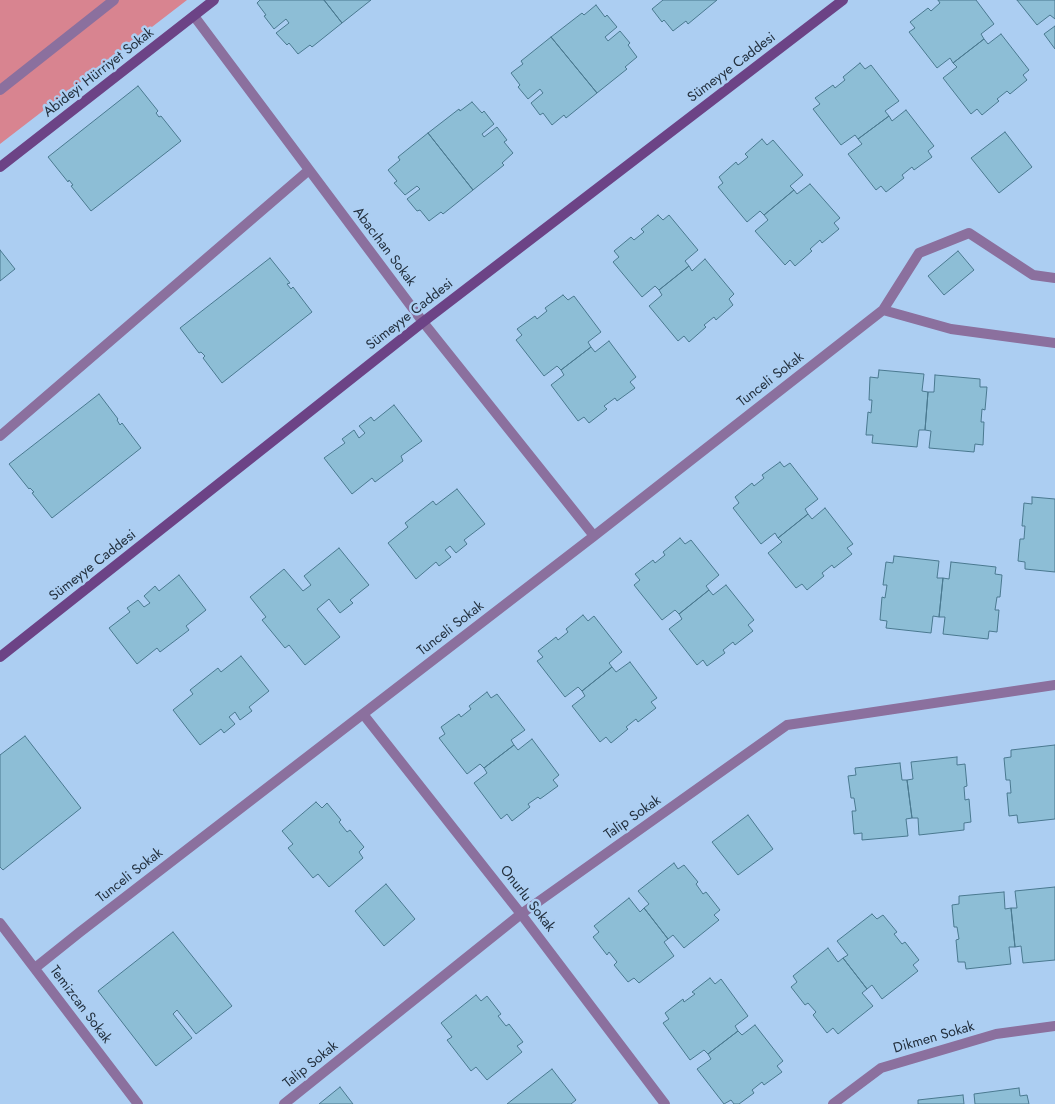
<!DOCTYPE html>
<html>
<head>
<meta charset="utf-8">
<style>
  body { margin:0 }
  canvas { display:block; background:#accef2 }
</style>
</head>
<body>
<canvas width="1055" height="1104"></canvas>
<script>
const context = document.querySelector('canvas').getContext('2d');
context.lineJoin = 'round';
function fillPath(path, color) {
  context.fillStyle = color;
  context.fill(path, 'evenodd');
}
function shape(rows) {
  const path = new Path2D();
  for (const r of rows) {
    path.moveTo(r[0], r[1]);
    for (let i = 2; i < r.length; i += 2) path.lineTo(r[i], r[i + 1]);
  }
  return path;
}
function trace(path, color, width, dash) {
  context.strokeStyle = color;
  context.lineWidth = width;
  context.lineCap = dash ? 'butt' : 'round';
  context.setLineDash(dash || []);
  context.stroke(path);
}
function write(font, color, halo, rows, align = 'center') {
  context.font = font + ' Jost,sans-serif';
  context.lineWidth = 5;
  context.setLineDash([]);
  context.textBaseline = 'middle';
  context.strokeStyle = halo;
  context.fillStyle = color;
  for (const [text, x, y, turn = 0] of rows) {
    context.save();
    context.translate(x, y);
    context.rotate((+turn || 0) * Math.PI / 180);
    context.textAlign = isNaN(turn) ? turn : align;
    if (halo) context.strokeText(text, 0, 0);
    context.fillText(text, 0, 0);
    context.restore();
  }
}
fillPath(shape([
  [0,0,187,0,0,144]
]), '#d88490');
const building = shape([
  [260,0,324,0,342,23,312,47,310,45,298,54,289,43,287,45,276,33,289,23,286,19,274,29,264,16,266,15,257,3,260,0],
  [324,0,371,0,342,23,324,0],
  [663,0,717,0,688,24,686,21,673,31,664,20,662,22,652,9,663,0],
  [938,0,976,0,994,24,981,34,984,39,953,63,950,58,937,68,909,32,915,28,910,22,928,8,931,11,940,3,938,0],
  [1017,0,1055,0,1055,19,1050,15,1037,25,1017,0],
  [596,5,605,17,607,15,617,27,605,37,608,41,620,31,630,43,628,45,637,57,625,67,627,69,597,93,551,37,582,13,584,15,596,5],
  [1055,26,1055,49,1044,34,1055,26],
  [1001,34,1029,70,1023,75,1027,80,1010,94,1007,91,997,99,999,101,982,115,977,109,971,114,943,78,957,67,953,63,984,39,988,44,1001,34],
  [551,37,597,93,566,118,564,115,552,125,543,113,540,115,531,103,543,93,540,89,528,99,518,87,520,85,511,73,523,64,521,61,551,37],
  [860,63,865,69,871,65,899,101,885,111,889,116,858,139,855,135,841,145,813,109,820,104,815,98,833,85,835,88,845,80,843,77,860,63],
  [138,86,158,111,156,113,159,117,161,116,181,141,91,211,71,186,73,185,69,180,68,182,48,157,138,86],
  [472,102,482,113,484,111,494,124,482,134,484,137,497,127,507,140,504,142,513,153,502,163,504,165,473,190,428,133,459,109,460,111,472,102],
  [906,110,934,146,928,151,932,157,914,170,912,167,902,175,904,178,886,192,881,186,876,190,848,154,862,144,858,139,889,116,892,121,906,110],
  [1005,132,1032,167,999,193,971,158,1005,132],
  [428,133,473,190,443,214,441,212,429,221,420,210,417,211,407,199,420,189,417,186,405,195,394,183,397,181,388,170,400,160,398,157,428,133],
  [762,139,767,145,773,140,803,175,790,186,794,190,764,215,760,211,747,222,718,187,723,183,719,177,736,162,738,165,748,157,745,154,762,139],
  [810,184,840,218,834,223,839,229,822,243,820,240,810,249,812,251,795,266,790,260,785,265,755,231,768,220,764,215,794,190,797,194,810,184],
  [658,215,663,220,669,215,698,250,685,261,689,266,659,290,655,286,642,297,613,262,619,257,614,251,631,237,634,240,644,232,641,229,658,215],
  [0,250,15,269,0,281,0,250],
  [958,251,974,270,944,295,928,276,958,251],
  [270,258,290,283,287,284,291,289,293,287,312,312,222,383,203,358,205,356,201,352,199,353,180,328,270,258],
  [705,259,734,294,729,299,733,305,716,320,714,317,704,325,706,327,689,342,684,336,678,341,649,306,662,295,659,290,689,266,692,271,705,259],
  [563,295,568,300,574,296,601,332,588,342,591,347,561,370,557,366,544,376,516,340,522,335,517,329,535,316,537,319,547,311,545,308,563,295],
  [609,341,636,377,630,382,635,388,617,401,615,398,604,406,607,409,589,423,584,417,578,421,551,385,564,375,561,370,591,347,595,352,609,341],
  [879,370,924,374,922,391,928,392,925,430,919,430,917,447,872,443,873,435,866,435,868,412,871,413,872,400,869,400,870,377,878,378,879,370],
  [935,375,980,379,980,387,987,387,985,410,982,409,981,422,984,422,983,445,975,444,974,452,929,448,931,431,925,430,928,392,934,392,935,375],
  [99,394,118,419,117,420,120,425,122,423,141,448,52,518,32,493,34,492,30,488,29,489,9,464,99,394],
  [394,405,422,441,401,456,403,461,375,482,372,478,352,494,324,458,345,443,342,439,354,430,359,438,365,433,359,426,371,417,374,421,394,405],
  [780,462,784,467,790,463,818,499,805,509,808,514,778,538,775,533,761,544,733,508,739,503,735,497,752,483,754,486,764,478,762,475,780,462],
  [457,489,485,524,464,540,467,544,456,553,450,546,445,550,451,557,439,566,436,562,416,579,388,543,408,527,405,523,433,501,436,505,457,489],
  [1032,497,1055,499,1055,572,1025,569,1025,562,1018,561,1020,539,1024,539,1025,526,1022,526,1024,503,1032,504,1032,497],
  [825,508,853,544,847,548,852,554,834,568,832,565,822,573,824,576,807,590,802,584,796,588,768,553,782,542,778,538,808,514,812,519,825,508],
  [680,538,685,544,691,540,719,575,706,586,709,590,679,614,675,610,662,620,634,585,640,580,635,574,653,560,655,563,665,555,663,552,680,538],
  [339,548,369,585,350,600,353,603,340,613,329,599,317,609,340,637,305,665,289,645,285,648,262,620,266,617,250,597,284,569,303,591,311,585,304,576,339,548],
  [894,556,939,561,937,578,943,578,939,617,933,616,931,633,886,628,887,621,880,620,882,597,885,598,887,585,883,585,886,562,893,563,894,556],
  [951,562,996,567,995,574,1002,575,1000,597,997,597,995,610,999,610,997,632,989,631,988,639,943,634,945,617,939,617,943,578,949,579,951,562],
  [179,575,206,610,186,626,189,630,160,652,157,648,137,664,109,628,130,612,127,608,138,600,144,607,150,603,144,596,155,586,159,591,179,575],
  [726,585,754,620,748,625,753,631,735,645,733,642,723,650,725,653,707,666,703,660,697,665,669,629,682,619,679,614,709,590,713,595,726,585],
  [583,615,588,621,594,616,622,652,609,663,612,667,582,691,578,687,565,697,537,661,543,657,538,651,556,637,558,640,568,632,566,629,583,615],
  [241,656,269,691,249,707,252,711,240,720,235,712,229,717,235,724,224,733,221,729,200,745,173,710,193,694,190,690,218,668,221,672,241,656],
  [630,662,657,698,651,702,656,708,638,722,636,719,626,727,628,729,611,743,606,737,600,742,572,706,585,696,582,691,612,667,616,672,630,662],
  [487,692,491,698,497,694,525,730,511,740,514,745,484,768,480,764,467,774,439,738,445,734,441,727,459,714,461,717,471,709,469,706,487,692],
  [25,736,81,808,3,870,0,867,0,755,25,736],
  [532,739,559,775,553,780,558,786,540,799,538,797,528,804,530,807,512,821,507,814,501,819,474,783,487,773,484,768,514,745,518,750,532,739],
  [1055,745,1055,819,1018,823,1017,815,1009,816,1007,793,1011,793,1010,780,1006,780,1004,758,1011,757,1011,750,1055,745],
  [957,757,957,765,965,764,967,786,964,787,965,800,969,799,971,822,964,823,964,830,919,835,918,818,912,818,907,780,913,779,911,762,957,757],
  [900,763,902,780,907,780,912,818,906,819,908,836,862,840,862,833,854,834,852,811,856,811,854,798,851,798,848,776,856,775,855,768,900,763],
  [316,802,322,808,327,803,341,820,339,822,347,832,350,830,364,847,359,852,363,858,329,887,318,874,313,878,288,848,293,844,282,831,316,802],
  [748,815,773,849,738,875,712,842,748,815],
  [674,863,678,869,684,865,698,882,696,884,703,894,706,892,720,910,714,915,719,920,684,948,673,935,668,939,644,908,649,904,638,891,674,863],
  [386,884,415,919,384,946,355,911,386,884],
  [1055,887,1055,960,1023,963,1021,946,1015,947,1011,908,1017,908,1015,891,1055,887],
  [1004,892,1005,909,1011,908,1015,947,1009,947,1011,964,966,969,965,962,958,962,956,940,959,939,957,927,954,927,952,905,959,904,959,896,1004,892],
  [629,898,640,912,644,908,668,939,664,942,674,956,639,983,634,978,628,982,614,965,617,962,609,952,607,955,593,937,599,932,594,926,629,898],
  [872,914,877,919,883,915,897,932,894,934,902,944,905,942,919,960,913,965,918,971,882,999,872,985,867,989,843,958,848,955,837,941,872,914],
  [173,932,232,1006,196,1034,177,1010,173,1014,192,1038,156,1066,98,991,173,932],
  [828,948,838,962,843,958,867,989,862,993,873,1006,838,1034,833,1028,827,1033,813,1015,816,1012,808,1003,805,1005,791,987,797,982,793,976,828,948],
  [710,978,715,984,721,979,748,1016,735,1026,738,1031,708,1054,704,1050,690,1060,663,1023,669,1019,665,1013,683,999,684,1002,695,994,692,992,710,978],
  [476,995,481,1001,487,996,501,1014,498,1016,506,1026,509,1024,523,1042,517,1046,522,1052,487,1080,476,1067,471,1071,447,1040,452,1037,441,1023,476,995],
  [755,1025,783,1061,777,1066,782,1072,764,1085,762,1082,752,1090,754,1093,739,1104,734,1104,731,1100,724,1104,697,1069,711,1059,708,1054,738,1031,742,1035,755,1025],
  [552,1069,576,1100,571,1104,507,1104,552,1069],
  [340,1087,353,1104,319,1104,340,1087],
  [1019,1088,1020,1096,1027,1095,1029,1104,975,1104,974,1094,1019,1088],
  [963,1095,964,1104,918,1104,918,1100,963,1095]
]);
fillPath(building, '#8dbed6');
trace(building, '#4a7990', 1);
trace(shape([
  [0,90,114,0]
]), '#8b709e', 10);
trace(shape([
  [194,16,423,322,594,536],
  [883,310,919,253,969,233,1033,275,1055,278],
  [0,436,309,170],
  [363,714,521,914,665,1104],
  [0,923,138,1104],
  [35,968,80,932,594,536,883,310,951,329,1055,343],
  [284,1104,521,914,787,725,1055,685],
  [833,1104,881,1068,996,1034,1055,1026]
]), '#8b709e', 10);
trace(shape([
  [0,167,214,0],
  [0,657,423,322,843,0]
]), '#6c4386', 10);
write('14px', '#23303e', '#accef2', [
  ["Sümeyye Caddesi",732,68,-37],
  ["Abideyi Hürriyet Sokak",99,73,-38],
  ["Abacıhan Sokak",384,247,53],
  ["Sümeyye Caddesi",410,315,-38],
  ["Tunceli Sokak",771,380,-38],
  ["Sümeyye Caddesi",93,566,-38],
  ["Tunceli Sokak",451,629,-38],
  ["Talip Sokak",633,818,-35],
  ["Tunceli Sokak",130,876,-38],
  ["Onurlu Sokak",527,899,52],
  ["Temizcan Sokak",80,1005,53],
  ["Dikmen Sokak",934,1038,-16],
  ["Talip Sokak",311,1065,-39]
]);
</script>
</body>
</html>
